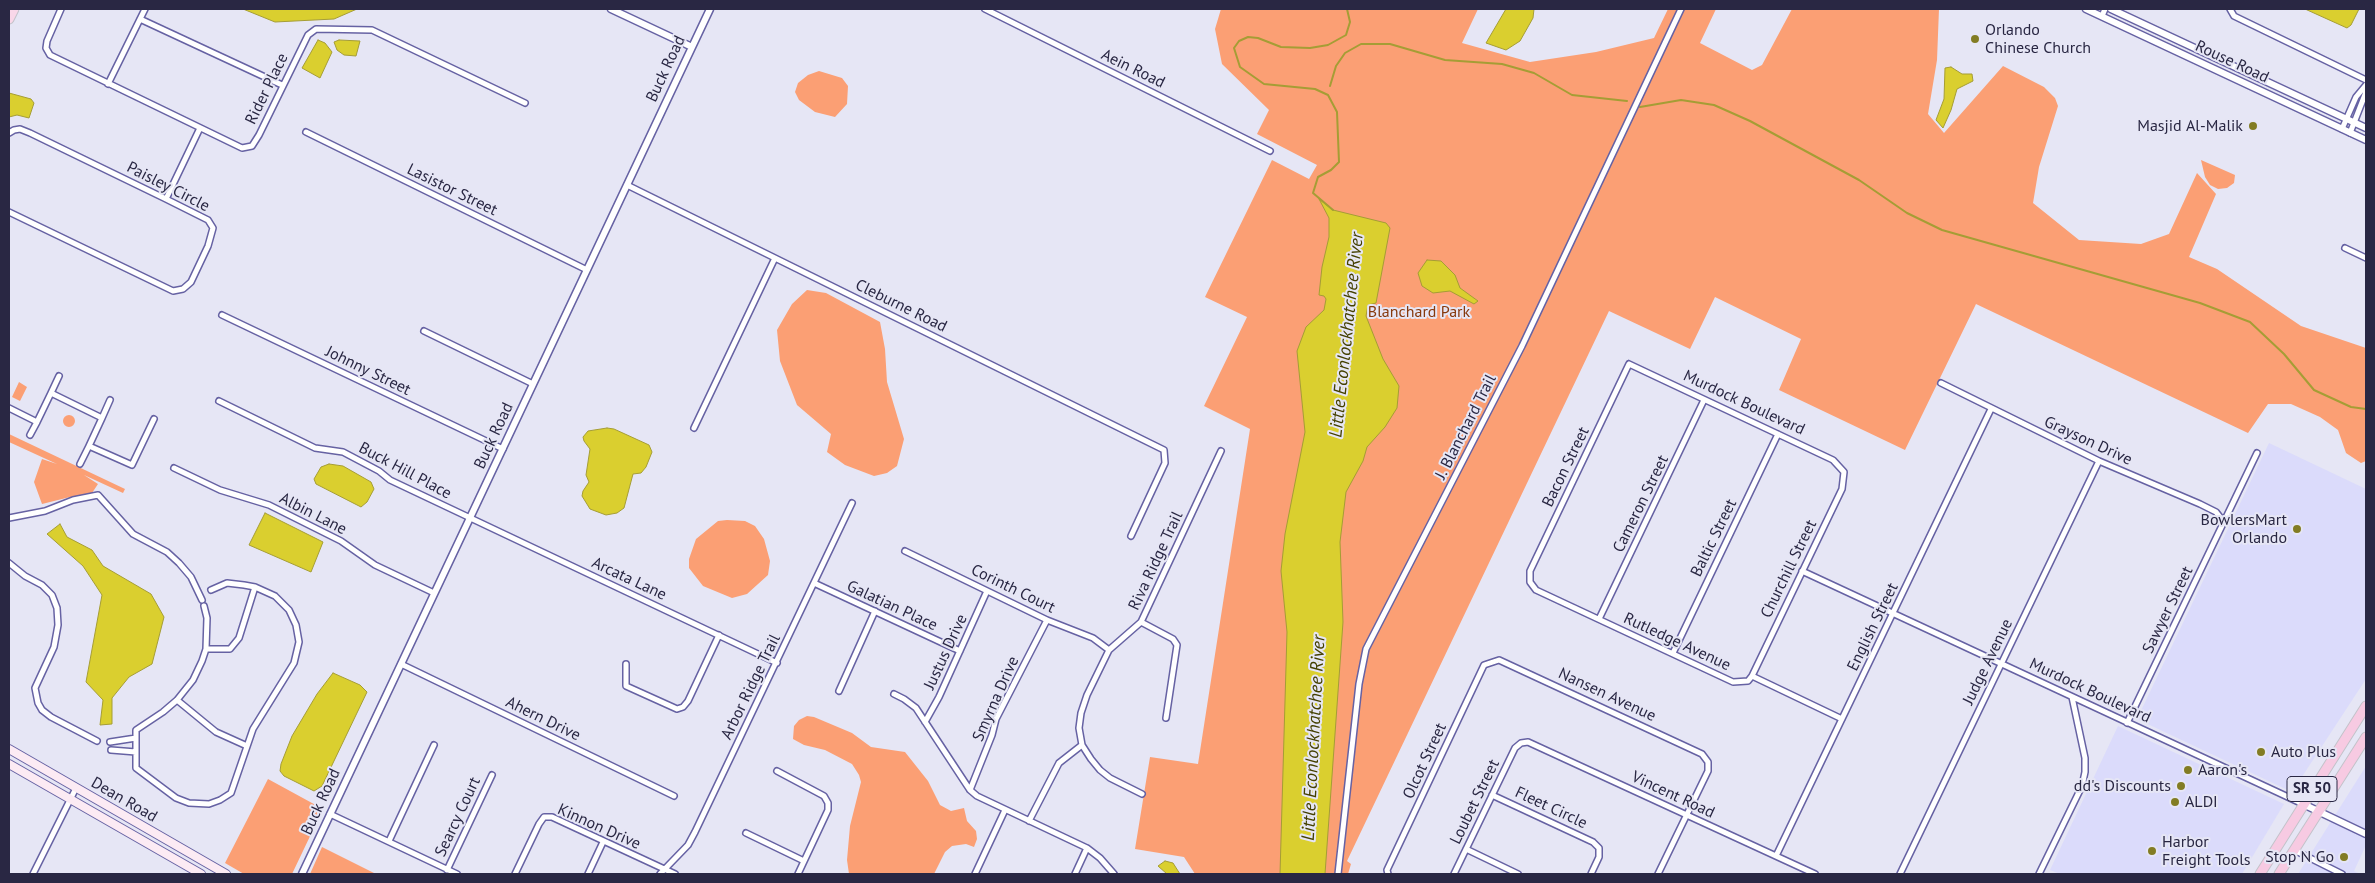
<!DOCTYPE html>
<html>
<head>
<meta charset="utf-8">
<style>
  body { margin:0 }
  #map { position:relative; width:2375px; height:883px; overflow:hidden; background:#e6e6f5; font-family:"PT Sans",sans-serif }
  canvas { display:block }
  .frame { position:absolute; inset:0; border:10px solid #292743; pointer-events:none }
</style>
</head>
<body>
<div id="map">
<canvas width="2375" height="883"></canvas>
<div class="frame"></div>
</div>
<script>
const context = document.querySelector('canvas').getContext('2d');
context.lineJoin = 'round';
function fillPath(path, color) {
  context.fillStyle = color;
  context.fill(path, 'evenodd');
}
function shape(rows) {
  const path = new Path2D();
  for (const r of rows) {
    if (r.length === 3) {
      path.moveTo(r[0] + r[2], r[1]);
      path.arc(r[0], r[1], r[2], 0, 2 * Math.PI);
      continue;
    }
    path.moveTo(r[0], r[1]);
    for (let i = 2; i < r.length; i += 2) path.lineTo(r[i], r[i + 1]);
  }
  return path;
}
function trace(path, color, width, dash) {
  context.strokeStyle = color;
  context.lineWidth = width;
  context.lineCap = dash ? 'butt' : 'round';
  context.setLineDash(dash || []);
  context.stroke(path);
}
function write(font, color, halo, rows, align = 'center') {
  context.font = font + ' "PT Sans",sans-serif';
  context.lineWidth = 4;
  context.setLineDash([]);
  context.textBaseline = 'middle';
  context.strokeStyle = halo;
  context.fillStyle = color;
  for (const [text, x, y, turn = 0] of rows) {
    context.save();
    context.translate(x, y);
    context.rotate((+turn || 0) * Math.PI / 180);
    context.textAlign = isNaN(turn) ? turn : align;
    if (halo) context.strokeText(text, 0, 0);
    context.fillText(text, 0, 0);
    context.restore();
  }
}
fillPath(shape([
  [2269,443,2366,489,2366,679,2292,792,2137,719],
  [2118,726,2284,804,2242,874,2060,874,2050,870],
  [2366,766,2366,845,2354,871,2360,874,2298,874]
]), '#dbdbfb');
fillPath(shape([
  [1221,9,1478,9,1462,43,1530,62,1596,52,1654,38,1668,9,1716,9,1700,43,1752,70,1762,65,1792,9,1939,9,1937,60,1928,114,1944,133,2003,66,2044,87,2055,98,2058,106,2039,167,2033,203,2079,240,2141,244,2169,234,2197,173,2216,194,2189,257,2217,269,2301,326,2366,348,2366,461,2361,463,2346,453,2338,430,2320,417,2291,404,2268,404,2248,433,1976,304,1905,450,1779,390,1801,339,1715,297,1690,349,1609,311,1347,861,1351,864,1348,874,1195,874,1184,857,1135,849,1150,757,1198,764,1250,429,1204,406,1247,317,1205,297,1272,160,1309,179,1317,165,1257,134,1269,110,1222,64,1215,29],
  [819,71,842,78,848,86,847,104,835,117,815,112,799,100,795,92,798,83,808,75],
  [2201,160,2235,175,2234,183,2227,188,2218,189,2210,185,2205,177],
  [807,290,826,293,880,322,885,349,887,382,904,439,897,466,887,473,874,476,845,465,827,452,831,434,797,405,780,361,777,330,792,304],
  [19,382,27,387,20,401,12,397],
  [69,421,6],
  [9,434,125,489,123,493,84,475,98,484,90,496,70,497,42,504,34,482,42,459,57,464,9,442],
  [727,520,745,521,755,526,764,539,770,561,768,575,747,594,732,598,703,586,689,568,689,559,696,539,718,521],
  [807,716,814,717,852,733,871,747,905,752,928,781,940,805,951,811,964,808,967,821,976,831,977,839,974,847,966,844,952,846,945,852,934,874,849,874,847,860,850,826,861,782,859,775,852,764,825,750,804,745,793,739,794,726,799,720],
  [268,779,323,809,292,874,244,874,225,863],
  [322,847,376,874,310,874]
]), '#fb9f74');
const water = shape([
  [243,9,357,9,334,19,275,22,243,9],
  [1506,9,1534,9,1533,18,1520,41,1506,50,1486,43,1506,9],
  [2305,9,2359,9,2351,25,2347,28,2305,9],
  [318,40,325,43,332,52,320,78,302,68,318,40],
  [339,40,360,41,356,56,344,55,337,50,334,42,339,40],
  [1951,67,1962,74,1972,74,1973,81,1957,89,1951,110,1943,128,1936,120,1944,99,1945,68,1951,67],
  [9,93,31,99,34,103,29,118,17,115,9,117,9,93],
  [1319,199,1333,210,1386,223,1390,228,1376,303,1368,305,1366,316,1383,359,1399,386,1397,408,1385,427,1367,447,1363,461,1346,492,1340,542,1343,622,1325,874,1280,874,1287,632,1281,571,1285,534,1305,432,1297,351,1306,327,1324,310,1326,299,1324,296,1319,295,1322,267,1329,237,1329,218,1319,199],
  [1427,260,1441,261,1455,275,1460,288,1478,301,1474,304,1450,291,1433,293,1422,286,1418,273,1427,260],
  [607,428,614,429,649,445,652,452,646,467,641,473,633,474,624,508,617,513,606,515,590,509,582,496,583,491,589,482,586,475,590,449,584,441,583,437,588,431,607,428],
  [329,464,343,466,371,482,374,489,367,502,361,507,316,484,314,479,321,467,329,464],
  [265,513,323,542,311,572,249,545,265,513],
  [60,524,67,537,92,550,103,566,151,594,164,617,152,664,129,677,112,698,112,724,100,725,103,700,86,682,102,595,83,566,47,534,60,524],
  [333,673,360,685,367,692,322,786,314,791,284,776,280,771,281,764,292,736,317,694,333,673],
  [1165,861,1173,863,1180,874,1167,874,1158,866,1165,861]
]);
fillPath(water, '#dacf2f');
trace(water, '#a59d35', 1);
trace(shape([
  [1330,86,1336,66,1345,53,1361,44,1390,44,1445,60,1502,64,1534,73,1572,95,1627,101],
  [1640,107,1681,100,1714,105,1750,121,1859,180,1907,213,1942,230,2200,303,2250,322,2284,354,2314,390,2351,407,2366,409],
  [1333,210,1313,193,1318,177,1331,170,1339,162,1337,112,1328,95,1315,89,1264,84,1240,67,1234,48,1239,41,1248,37,1258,38,1281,47,1310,48,1328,45,1346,35,1350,22,1347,9]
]), '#a59d35', 2);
const minor = shape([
  [61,9,47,41,46,48,50,55,242,148,252,146,259,135,308,35,316,29,372,30,525,103],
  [985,9,1270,151],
  [2230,9,2234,16,2366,80],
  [2102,16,2105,9],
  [140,19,282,85],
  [108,84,145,9],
  [2342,129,2356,97,2366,85],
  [306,132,587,270],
  [9,133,14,130,20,129,30,133,166,199,208,220,213,228,208,246,191,282,183,289,173,291,9,212],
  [2350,133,2366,92],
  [627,185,1164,450,1165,463,1131,536],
  [166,199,200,128],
  [2345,248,2366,258],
  [222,315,503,449],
  [424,331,533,384],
  [1629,364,1833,460,1844,472,1842,489,1752,676,1748,681,1733,682,1536,590,1530,582,1530,571,1629,364],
  [1941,383,2099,461,2200,504,2216,512,2223,521],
  [51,393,59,376],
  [219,401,315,448,343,452,379,471,390,480,777,663],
  [9,408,37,422,51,393,102,418,89,446,132,465,154,419],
  [102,418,110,400],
  [694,428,775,258],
  [30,435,37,422],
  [80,464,89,446],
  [174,468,220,490,269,505,341,541,375,565,434,593],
  [9,518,45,511,73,500,98,495,133,534,167,552,179,563,191,577,202,600],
  [905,551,1047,620,1093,638,1109,650],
  [9,563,25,576,42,585,52,595,57,608,58,625,54,647,35,688,38,703,42,710,51,717,97,741],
  [1802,571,2303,804],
  [814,583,960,651],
  [204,606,207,618,206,649,202,661,193,680,177,700,163,712,136,730,136,768,176,798,189,803,209,804,220,800,231,793,253,729,294,663,299,642,296,625,289,610,275,596,255,587,244,585,227,583,211,590],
  [1599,619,1704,400],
  [1141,622,1173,639,1177,645,1166,718],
  [206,649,230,649,239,638,255,587],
  [1673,653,1778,434],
  [401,664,674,796],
  [626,664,626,686,677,709,683,707,688,701,719,635],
  [1752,676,1842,719],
  [839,691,875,611],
  [894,694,904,699,916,708,970,790,977,796,1087,848,1100,858,1114,874],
  [177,700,216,732,247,746],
  [925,722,939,697,987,591],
  [2127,723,2257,453],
  [110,742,136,738],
  [111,750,136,752],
  [777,771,824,796,828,803,828,810,798,874],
  [970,790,992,735,996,719,1047,620],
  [1142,794,1110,778,1100,770,1091,759,1082,745,1079,728,1081,713,1087,695,1109,650,1141,622,1221,451],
  [1492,795,1593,842,1599,848,1599,857,1591,874],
  [330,814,457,874],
  [1029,821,1059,763,1082,745],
  [746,833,804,861],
  [389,841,434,745],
  [1466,849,1518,874],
  [2294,850,2342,874],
  [1776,856,1991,409],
  [447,870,492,775],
  [33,874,76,788],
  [515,874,539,824,544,817,552,817,675,874],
  [588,874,603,842],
  [660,874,688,845,695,832,852,503],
  [975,874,1005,810],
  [1075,874,1087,848],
  [1338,874,1359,684,1366,649,1522,346,1681,9],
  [1388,874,1387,870,1484,665,1499,660,1702,754,1708,762,1708,771,1658,874],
  [1454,874,1515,748,1521,743,1528,742,1815,874],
  [1900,874,2099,461],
  [2039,874,2082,786,2085,772,2085,758,2072,697]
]);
const tertiary = shape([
  [611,9,692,47],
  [2086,9,2366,140],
  [2111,9,2366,128],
  [2303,804,2366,834],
  [302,874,710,9]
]);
const secondary = shape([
  [9,749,226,874],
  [9,764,201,874]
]);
const primary = shape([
  [9,19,14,9]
]);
const trunk = shape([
  [2260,874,2366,706],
  [2279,874,2366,737]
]);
trace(minor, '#6662a3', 8);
trace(tertiary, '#6662a3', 9);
trace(secondary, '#6662a3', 10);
trace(primary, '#c3c3ca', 11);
trace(trunk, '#c3c3ca', 11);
trace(minor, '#fff', 5);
trace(tertiary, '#fff', 6);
trace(secondary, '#fcebf4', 8);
trace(primary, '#f9d7e9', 9);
trace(trunk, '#f7cae2', 9);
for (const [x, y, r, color] of [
  [1975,39,5,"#827c23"],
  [2253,126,5,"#827c23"],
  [2297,529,5,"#827c23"],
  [2261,752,5,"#827c23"],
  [2188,770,5,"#827c23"],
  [2181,786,5,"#827c23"],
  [2175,802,5,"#827c23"],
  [2152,851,5,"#827c23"],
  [2344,857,5,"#827c23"]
]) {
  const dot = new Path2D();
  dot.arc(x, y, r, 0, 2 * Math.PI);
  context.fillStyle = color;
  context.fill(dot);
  trace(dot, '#e6e6f5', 2);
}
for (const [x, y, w] of [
  [2312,789,50]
]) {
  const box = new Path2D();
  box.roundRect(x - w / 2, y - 12.5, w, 25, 4);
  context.fillStyle = '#e6e6f5';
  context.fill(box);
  trace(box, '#292743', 1);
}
write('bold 15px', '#292743', null, [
  ["SR 50",2312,789]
]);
write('16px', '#292743', '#e6e6f5', [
  ["Orlando",1985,30],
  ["Chinese Church",1985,48],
  ["Masjid Al-Malik",2243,126,"right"],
  ["BowlersMart",2287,520,"right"],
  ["Orlando",2287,538,"right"],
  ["Auto Plus",2271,752],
  ["Aaron's",2198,770],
  ["dd's Discounts",2171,786,"right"],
  ["ALDI",2185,802],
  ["Harbor",2162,842],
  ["Freight Tools",2162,860],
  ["Stop N Go",2334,857,"right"]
], 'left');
write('16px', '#292743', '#e6e6f5', [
  ["Rouse Road",2232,62,25],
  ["Buck Road",666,69,-65],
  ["Aein Road",1133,69,26],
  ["Rider Place",267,89,-64],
  ["Paisley Circle",168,187,27],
  ["Lasistor Street",452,190,26],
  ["Cleburne Road",901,306,26],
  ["Johnny Street",368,371,26],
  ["Murdock Boulevard",1744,403,25],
  ["J. Blanchard Trail",1466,427,-63],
  ["Buck Road",494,436,-65],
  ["Grayson Drive",2088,441,25],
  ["Bacon Street",1566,467,-64],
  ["Buck Hill Place",405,471,28],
  ["Cameron Street",1641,504,-64],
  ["Albin Lane",313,514,27],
  ["Baltic Street",1714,538,-64],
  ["Riva Ridge Trail",1156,561,-65],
  ["Churchill Street",1789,569,-64],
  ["Arcata Lane",629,579,25],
  ["Corinth Court",1013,589,26],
  ["Galatian Place",892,606,25],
  ["Sawyer Street",2168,610,-64],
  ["English Street",1873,627,-64],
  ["Rutledge Avenue",1677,642,25],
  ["Justus Drive",946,652,-65],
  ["Judge Avenue",1988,662,-64],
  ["Arbor Ridge Trail",751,687,-64],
  ["Murdock Boulevard",2090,691,25],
  ["Nansen Avenue",1607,695,25],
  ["Smyrna Drive",996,699,-66],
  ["Ahern Drive",543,719,26],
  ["Olcot Street",1425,761,-65],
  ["Vincent Road",1673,795,25],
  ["Dean Road",124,800,30],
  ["Buck Road",321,802,-65],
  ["Loubet Street",1475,802,-64],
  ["Fleet Circle",1551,808,25],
  ["Searcy Court",458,817,-65],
  ["Kinnon Drive",599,827,24]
]);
write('16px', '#86390d', '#e6e6f5', [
  ["Blanchard Park",1419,312]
]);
write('italic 18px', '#444000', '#e6e6f5', [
  ["Little Econlockhatchee River",1347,335,-84],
  ["Little Econlockhatchee River",1314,738,-87]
]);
</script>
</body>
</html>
